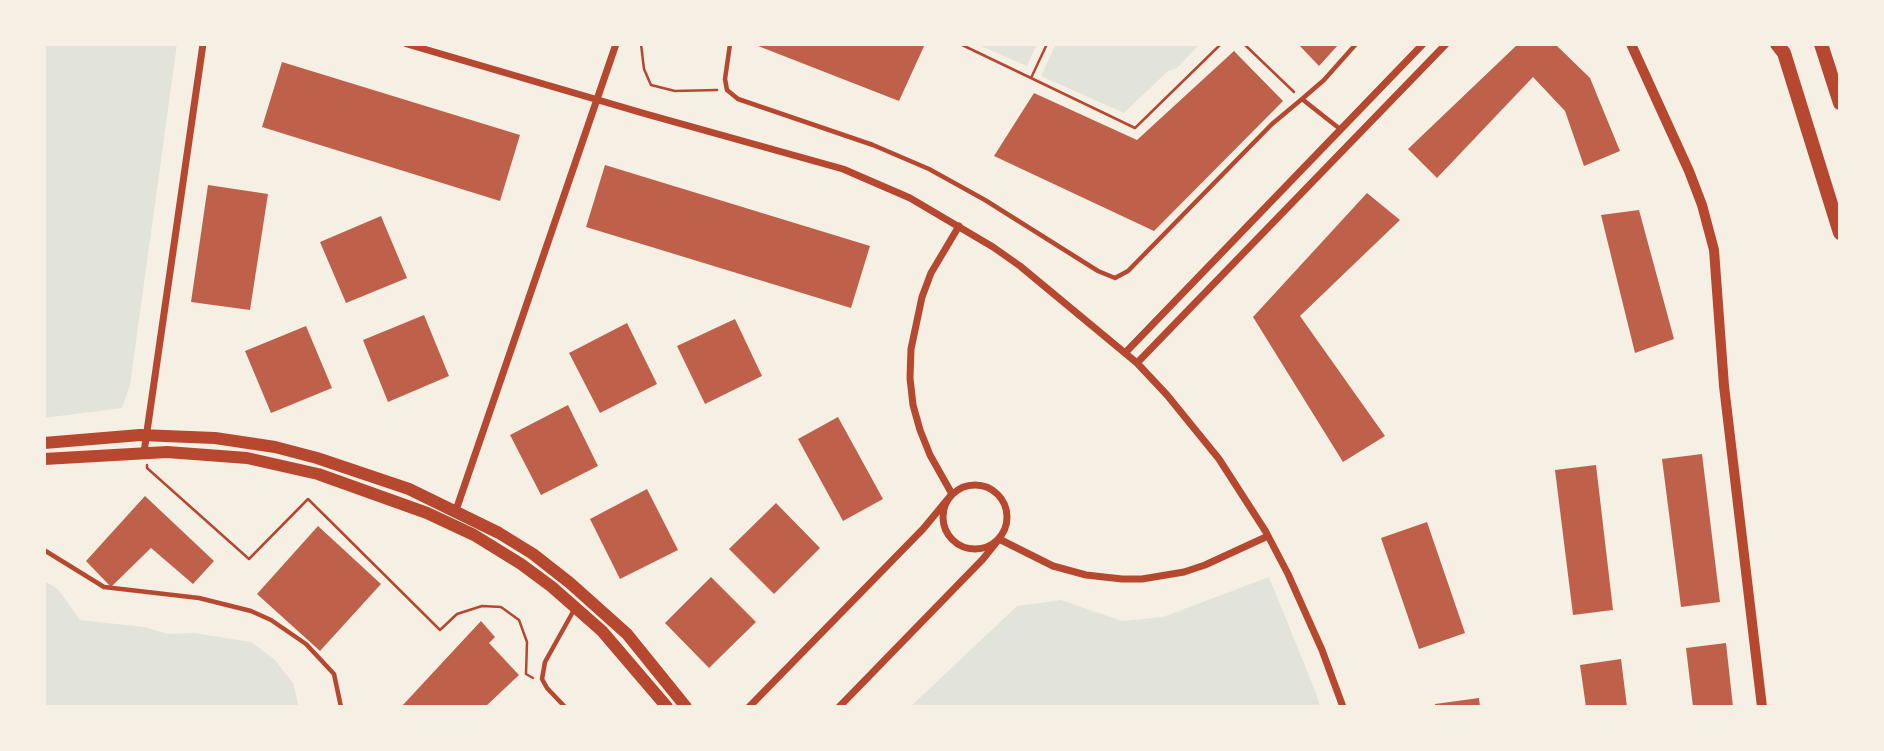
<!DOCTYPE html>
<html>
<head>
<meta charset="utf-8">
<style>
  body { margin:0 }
  #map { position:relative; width:1884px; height:751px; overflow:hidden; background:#f6efe4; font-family:Karla,sans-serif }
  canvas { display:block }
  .frame { position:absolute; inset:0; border:46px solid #f6efe4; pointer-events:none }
</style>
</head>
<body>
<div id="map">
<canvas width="1884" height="751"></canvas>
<div class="frame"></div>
</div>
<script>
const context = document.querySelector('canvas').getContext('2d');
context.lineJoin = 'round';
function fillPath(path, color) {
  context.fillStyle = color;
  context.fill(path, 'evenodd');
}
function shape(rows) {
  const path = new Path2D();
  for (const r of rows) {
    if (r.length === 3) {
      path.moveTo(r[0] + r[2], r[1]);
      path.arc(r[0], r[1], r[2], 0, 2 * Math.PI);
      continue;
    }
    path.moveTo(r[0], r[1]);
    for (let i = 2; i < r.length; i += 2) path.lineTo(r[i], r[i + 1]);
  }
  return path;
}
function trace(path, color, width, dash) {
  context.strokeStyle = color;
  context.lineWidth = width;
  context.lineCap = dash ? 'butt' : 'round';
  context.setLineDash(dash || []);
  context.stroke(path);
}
fillPath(shape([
  [44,44,177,44,130,385,122,408,44,418],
  [976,44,1037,44,1027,66],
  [1056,44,1200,44,1177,68,1168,71,1124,113,1041,76],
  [1269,577,1316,693,1320,707,910,707,1017,606,1061,600,1122,621,1163,617],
  [44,581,58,589,80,620,144,627,168,634,194,633,251,642,274,659,293,683,299,707,44,707]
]), '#e2e4dc');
fillPath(shape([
  [753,44,925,44,899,101],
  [1298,44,1339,44,1319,66],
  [1518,44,1555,44,1590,78,1620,151,1584,166,1565,111,1533,77,1437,178,1408,149],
  [1234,51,1283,101,1154,231,994,156,1034,93,1137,140],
  [282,62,520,135,500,201,262,127],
  [605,165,870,246,851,308,586,227],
  [208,185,268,194,250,310,191,302],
  [1367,193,1400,220,1300,316,1385,436,1343,462,1253,317],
  [1639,210,1674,339,1635,353,1601,215],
  [381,216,407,278,346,303,320,242],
  [424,315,449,376,388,402,363,340],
  [735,319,762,376,705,404,677,346],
  [627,323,657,384,600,413,569,353],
  [306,326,332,388,271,413,245,351],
  [568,405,598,466,541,495,510,435],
  [838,417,883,499,843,521,798,439],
  [1702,454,1720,602,1681,607,1662,459],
  [1596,465,1613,610,1573,615,1555,470],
  [647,489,678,550,620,579,590,519],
  [145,496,214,561,193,584,151,548,111,587,86,561],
  [776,503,820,548,774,594,729,549],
  [1427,522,1465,633,1419,649,1381,538],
  [318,526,381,584,320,651,257,594],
  [711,577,756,622,709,668,665,623],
  [481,621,495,637,489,643,519,675,485,707,401,707],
  [1726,643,1733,707,1693,707,1686,648],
  [1621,659,1627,707,1586,707,1580,665],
  [1479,698,1480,707,1435,707,1435,704]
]), '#bf614a');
trace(shape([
  [641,44,644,69,651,85,675,91,717,90],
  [960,44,1031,78],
  [1047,44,1031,78,1135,128,1221,44],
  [1244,44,1294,92],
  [147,465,147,468,249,559,308,499,440,630,457,614,482,606,501,607,519,620,527,642,526,674,533,678]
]), '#b5482f', 2.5);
trace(shape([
  [730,44,725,79,727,90,738,99,873,145,929,169,985,200,1098,271,1115,278,1128,271,1272,124,1302,99,1340,129],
  [1302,99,1324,80,1356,44],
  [44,550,104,587,199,598,251,611,271,620,306,644,334,674,341,707],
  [565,707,547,688,542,679,545,662,574,610]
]), '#b5482f', 4.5);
trace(shape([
  [407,44,646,114,843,169,910,198,993,247,1020,266,1137,363,1167,395,1219,459,1266,532,1288,574,1322,650,1343,707],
  [1125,353,1423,44],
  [1137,363,1446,44],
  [144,452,203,44],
  [975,517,32],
  [455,513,616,44],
  [749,707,923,529,952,494,930,455,920,430,913,405,910,378,911,349,922,297,931,273,959,226],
  [839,707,983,559,999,539,1053,566,1086,575,1122,579,1142,579,1184,572,1205,565,1268,536]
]), '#b5482f', 7);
trace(shape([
  [1631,44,1689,171,1702,205,1714,250,1724,386,1762,707]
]), '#b5482f', 10);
trace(shape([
  [44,443,140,435,215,438,275,447,317,458,409,489,499,533,533,554,570,583,627,634,686,707],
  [44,459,167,452,247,458,318,474,427,513,474,535,521,564,552,587,602,631,667,707]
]), '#b5482f', 12);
trace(shape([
  [1777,44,1784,53,1840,233],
  [1821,44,1840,103]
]), '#b5482f', 14);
</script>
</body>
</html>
